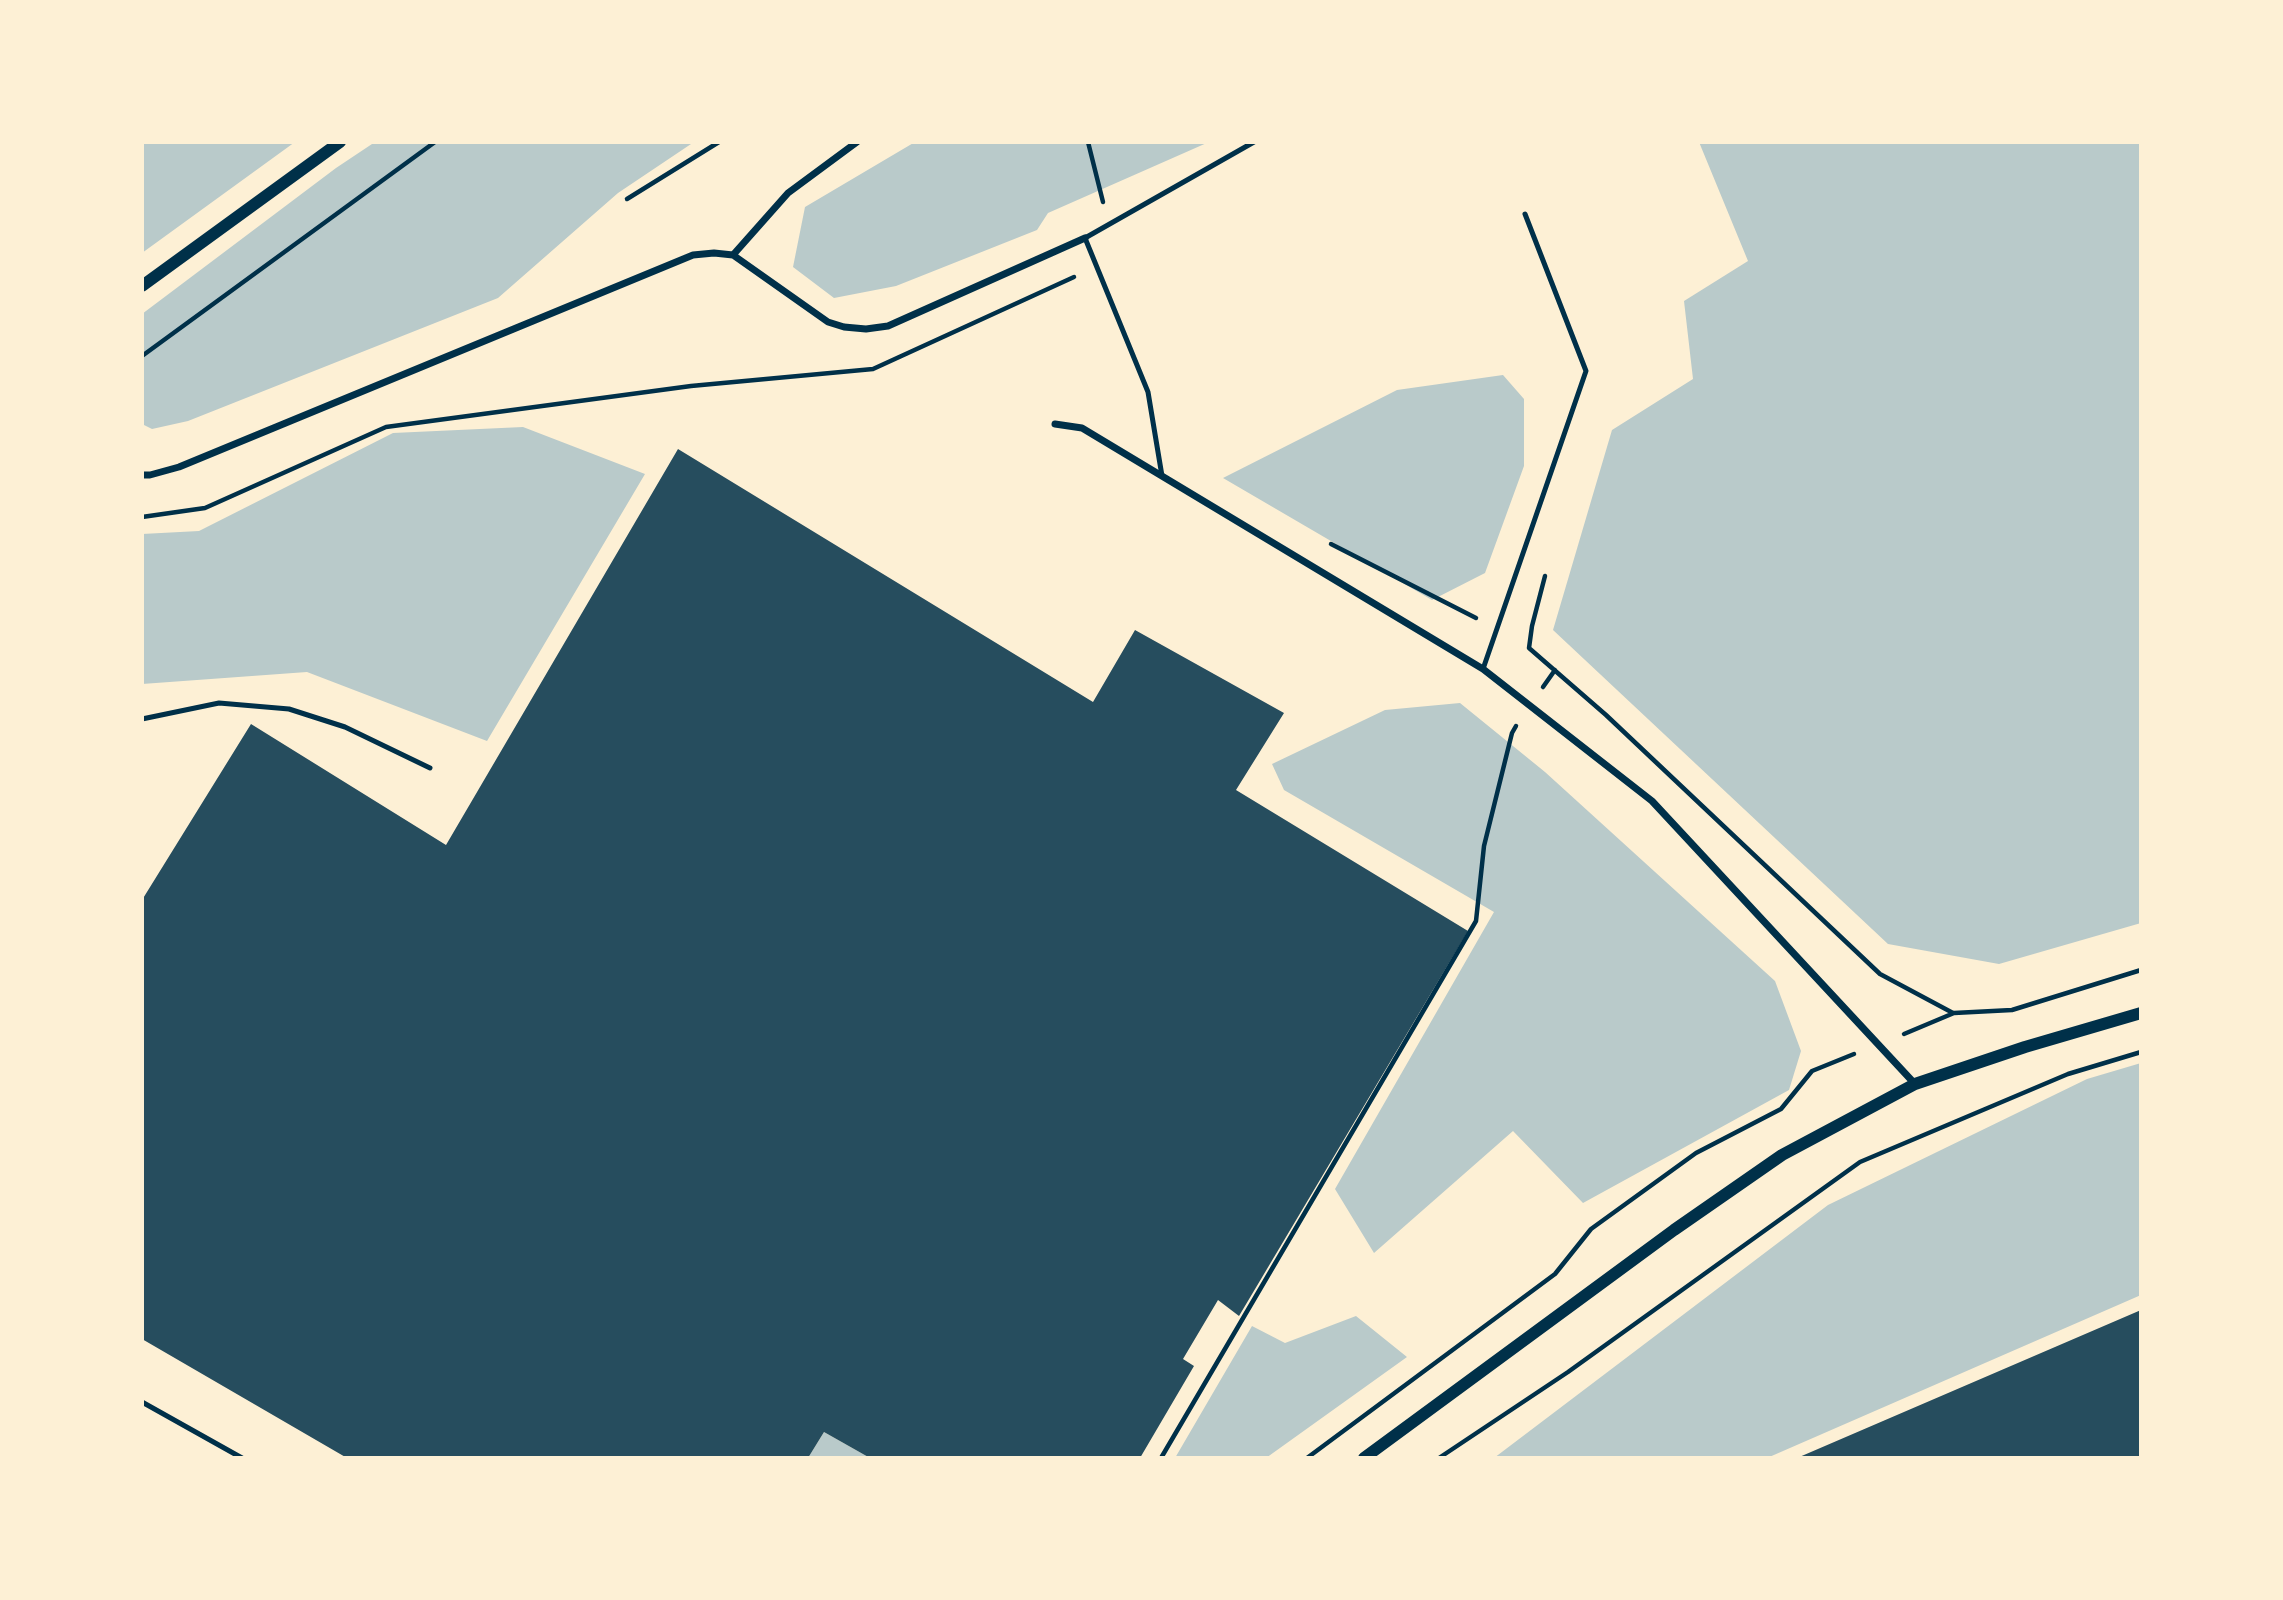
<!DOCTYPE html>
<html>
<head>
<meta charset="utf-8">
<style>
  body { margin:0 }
  #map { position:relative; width:2283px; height:1600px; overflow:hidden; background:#fdf0d5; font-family:Ubuntu,sans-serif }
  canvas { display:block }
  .frame { position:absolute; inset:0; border:144px solid #fdf0d5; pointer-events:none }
</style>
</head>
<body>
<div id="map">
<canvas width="2283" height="1600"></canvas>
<div class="frame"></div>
</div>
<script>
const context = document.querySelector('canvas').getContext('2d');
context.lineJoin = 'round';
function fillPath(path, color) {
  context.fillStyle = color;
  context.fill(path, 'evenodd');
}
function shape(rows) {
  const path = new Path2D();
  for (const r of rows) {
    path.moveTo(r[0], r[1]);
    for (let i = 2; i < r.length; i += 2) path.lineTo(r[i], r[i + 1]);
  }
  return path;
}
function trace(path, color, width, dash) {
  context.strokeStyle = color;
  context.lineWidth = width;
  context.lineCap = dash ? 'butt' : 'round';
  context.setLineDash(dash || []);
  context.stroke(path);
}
fillPath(shape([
  [142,142,295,142,142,253],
  [375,142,694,142,618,193,498,298,188,421,152,429,142,424,142,314,336,168],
  [915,142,1209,142,1048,213,1037,230,896,286,834,298,793,267,805,207],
  [1699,142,2141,142,2141,923,1999,964,1888,944,1553,630,1612,430,1693,379,1684,301,1748,261],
  [1503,375,1524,399,1524,466,1485,573,1432,600,1223,478,1397,390],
  [523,427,645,474,487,741,307,672,142,684,142,534,199,531,393,433],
  [1460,703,1545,772,1775,981,1801,1051,1789,1090,1583,1203,1513,1131,1374,1253,1335,1189,1494,912,1284,790,1272,764,1385,710],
  [2141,1063,2141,1295,1767,1458,1494,1458,1828,1205,2087,1079],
  [1356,1316,1407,1357,1266,1458,1175,1458,1252,1326,1285,1343],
  [824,1432,870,1458,808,1458]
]), '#b9caca');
fillPath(shape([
  [678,449,1093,702,1135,630,1284,713,1236,790,1468,931,1239,1316,1218,1300,1183,1359,1194,1366,1140,1458,870,1458,824,1432,808,1458,347,1458,142,1339,142,900,251,724,446,845],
  [2141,1310,2141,1458,1797,1458]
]), '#264d5e');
trace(shape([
  [1088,142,1103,202],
  [627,199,719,142],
  [142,356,435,142],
  [142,517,205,508,386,427,691,386,873,369,1074,277],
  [1331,544,1476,618],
  [1545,576,1532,626,1529,648,1606,715,1880,974,1953,1013],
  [1543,687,1555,670],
  [1904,1034,1954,1013,2012,1010,2141,970],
  [1161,1458,1476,921,1484,846,1512,733,1516,726],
  [1307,1458,1555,1274,1591,1229,1696,1153,1781,1109,1812,1071,1854,1054],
  [1439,1458,1568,1372,1860,1162,2068,1074,2141,1052]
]), '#003049', 4.5);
trace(shape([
  [1162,476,1148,392,1085,238,1254,142],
  [1483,669,1586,371,1525,214],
  [142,719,219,703,289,709,345,727,430,768],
  [142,1402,242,1458]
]), '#003049', 5);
trace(shape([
  [733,255,788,193,857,142],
  [1055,424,1082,428,1483,669,1652,801,1915,1084],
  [142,475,150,475,179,467,693,255,714,253,733,255,828,322,844,327,866,329,888,326,1085,238]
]), '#003049', 7);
trace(shape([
  [142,286,340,142],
  [1364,1458,1674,1230,1782,1155,1915,1084,2025,1047,2141,1013]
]), '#003049', 12);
</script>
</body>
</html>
